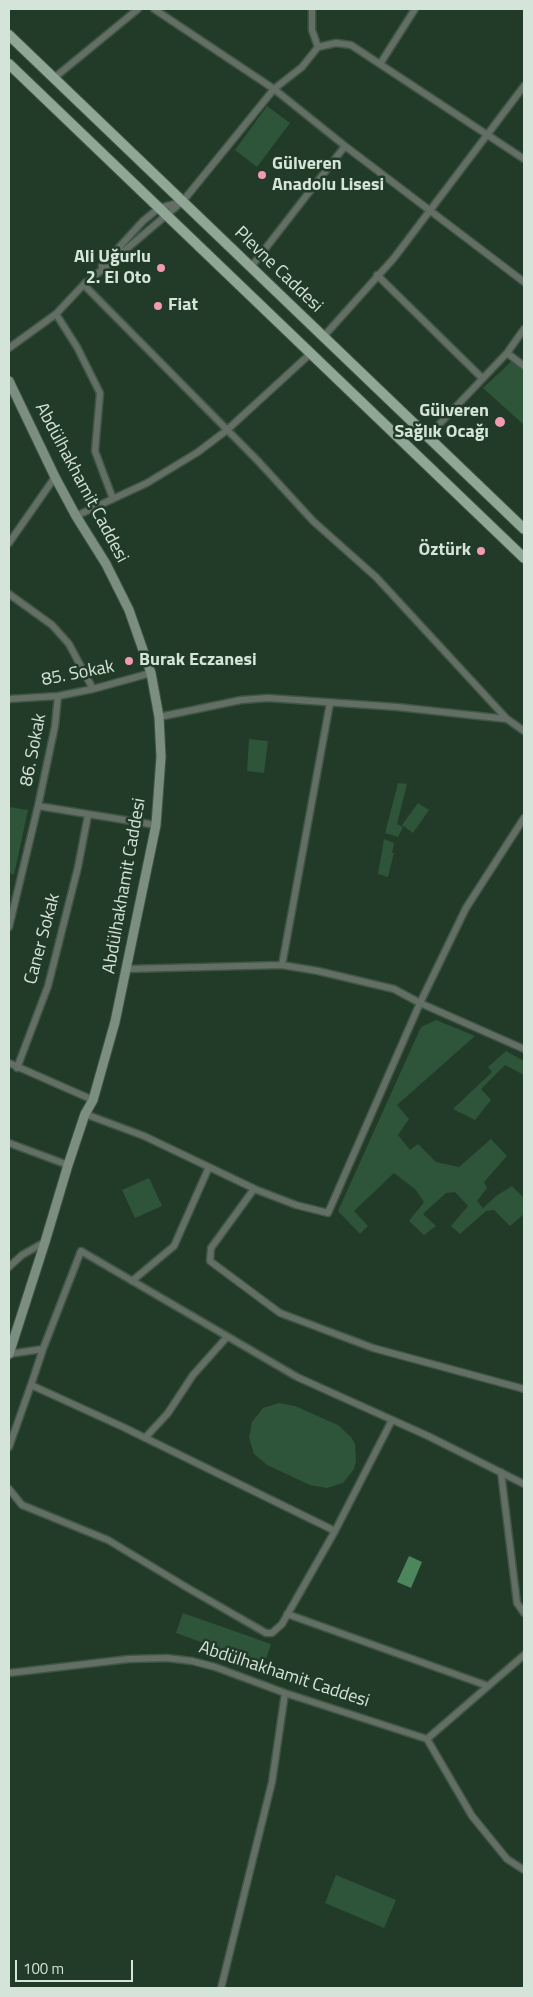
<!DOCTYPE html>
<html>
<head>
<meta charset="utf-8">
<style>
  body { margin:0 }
  #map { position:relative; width:533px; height:1997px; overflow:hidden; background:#223b29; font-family:"Titillium Web",sans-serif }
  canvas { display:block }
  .frame { position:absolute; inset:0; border:10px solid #d5e4d8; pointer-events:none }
  .scale { position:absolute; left:15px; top:1960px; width:118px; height:22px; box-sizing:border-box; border:2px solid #d5e4d8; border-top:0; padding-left:6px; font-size:15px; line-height:18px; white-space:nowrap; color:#d5e4d8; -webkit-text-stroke:4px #223b29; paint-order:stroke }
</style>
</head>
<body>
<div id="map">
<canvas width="533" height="1997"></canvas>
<div class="frame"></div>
<div class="scale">100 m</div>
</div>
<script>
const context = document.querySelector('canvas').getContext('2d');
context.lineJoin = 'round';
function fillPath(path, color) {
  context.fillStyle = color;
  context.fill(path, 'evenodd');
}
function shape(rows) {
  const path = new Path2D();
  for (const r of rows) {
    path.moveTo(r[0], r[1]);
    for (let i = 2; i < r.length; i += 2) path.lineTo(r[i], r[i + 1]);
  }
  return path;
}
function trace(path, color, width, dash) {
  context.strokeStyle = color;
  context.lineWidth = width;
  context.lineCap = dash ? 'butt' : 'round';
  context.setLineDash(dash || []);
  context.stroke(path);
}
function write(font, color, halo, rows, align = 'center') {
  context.font = font + ' "Titillium Web",sans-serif';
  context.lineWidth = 5;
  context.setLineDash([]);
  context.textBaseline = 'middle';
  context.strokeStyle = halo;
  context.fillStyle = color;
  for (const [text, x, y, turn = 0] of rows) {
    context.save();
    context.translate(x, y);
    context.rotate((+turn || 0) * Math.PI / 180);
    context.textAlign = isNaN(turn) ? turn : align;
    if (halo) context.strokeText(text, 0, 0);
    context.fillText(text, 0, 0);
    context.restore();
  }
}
fillPath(shape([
  [267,106,290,123,257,167,235,150],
  [512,361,524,371,524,425,483,388],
  [249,739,268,741,264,773,247,771],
  [398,783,407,784,397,824,403,827,398,837,385,833],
  [418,803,429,810,413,833,402,825],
  [9,807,28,810,14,875,9,872],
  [384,839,394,843,392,853,394,853,388,877,378,874],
  [436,1020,475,1036,397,1105,409,1119,398,1135,410,1150,418,1144,436,1162,459,1167,491,1139,507,1156,484,1182,487,1188,477,1201,483,1208,496,1196,512,1186,524,1198,524,1214,510,1226,494,1210,486,1211,460,1234,451,1226,468,1206,455,1192,446,1193,423,1214,436,1226,424,1235,409,1221,424,1202,416,1190,394,1173,354,1211,368,1226,360,1234,338,1211,421,1027],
  [506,1051,524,1061,524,1075,505,1065,481,1089,491,1100,475,1120,453,1109,492,1072,488,1067],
  [149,1178,162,1206,135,1218,122,1190],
  [279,1403,295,1406,338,1425,351,1437,355,1444,356,1461,354,1469,343,1483,327,1488,310,1485,267,1465,254,1454,249,1438,252,1422,263,1408],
  [183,1613,271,1644,264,1665,176,1633],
  [336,1875,396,1900,384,1928,325,1903]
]), '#2e5439');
fillPath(shape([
  [409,1556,422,1562,411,1588,397,1582]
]), '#4b865d');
const street = shape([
  [154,9,274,89,302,67,318,47,336,43,351,45,524,159],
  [312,9,312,30,318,47],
  [380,64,415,9],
  [54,78,138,9],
  [102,266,143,221,159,208,182,202],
  [251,267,345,146],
  [377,275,482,378],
  [84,285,258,461,313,521,376,577,507,719,524,731],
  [84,285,183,201,274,89,345,146,524,282],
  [56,314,77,347,100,393,95,451,113,499],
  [324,336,394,258,524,86],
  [9,348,56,314,86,282],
  [507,353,524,366],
  [428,436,507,353,524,329],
  [76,516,147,483,198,452,227,430,310,354],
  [9,543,55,477],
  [9,594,52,625,69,644,93,689],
  [9,699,58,696,93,689,151,673],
  [159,717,241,700,268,698,397,707,507,719],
  [38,806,156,825],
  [9,927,38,806,55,726,58,696],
  [282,965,330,703],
  [126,969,282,965,318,971,394,989,420,1003,524,1049],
  [9,1063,93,1100],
  [17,1068,48,986,78,867,88,815],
  [85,1114,144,1136,257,1190,296,1205,328,1213,420,1003,466,908,524,818],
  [9,1143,68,1165],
  [254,1189,211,1248,210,1261,280,1313,373,1348,524,1389],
  [9,1267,22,1255,45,1242],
  [132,1281,174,1246,209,1167],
  [43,1349,31,1385,123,1427,335,1531,392,1420],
  [9,1354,43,1349,81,1251,297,1377,428,1436,524,1484],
  [145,1438,168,1413,193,1375,227,1337],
  [9,1447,31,1385],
  [501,1472,517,1603,524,1613],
  [9,1489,22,1505,108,1540,186,1587,266,1633,272,1633,282,1624,335,1531],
  [287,1614,488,1686],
  [524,1655,427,1739,472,1816,507,1859,524,1870],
  [9,1673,129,1659,167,1658,192,1661,215,1667,285,1693,427,1739],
  [221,1988,272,1782,285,1693]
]);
const secondary = shape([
  [9,381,55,477,76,516,106,564,129,610,151,673,159,717,161,757,156,825,115,1022,93,1100,85,1114,68,1165,45,1242,9,1354]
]);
const primary = shape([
  [9,35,524,529],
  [9,64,524,558]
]);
trace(street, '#3f5645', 9);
trace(secondary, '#3f5645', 11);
trace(primary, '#3f5645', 12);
trace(street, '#636e65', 6);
trace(secondary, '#7c8e80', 9);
trace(primary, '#90a795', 10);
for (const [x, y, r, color] of [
  [262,175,5,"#f19ab1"],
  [161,268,5,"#f19ab1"],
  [158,306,5,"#f19ab1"],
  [500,422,6,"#f19ab1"],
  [481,551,5,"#f19ab1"],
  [129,661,5,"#f19ab1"]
]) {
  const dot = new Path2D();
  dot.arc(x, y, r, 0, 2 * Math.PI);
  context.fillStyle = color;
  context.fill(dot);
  trace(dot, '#223b29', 2);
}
write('bold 18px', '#d5e4d8', '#223b29', [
  ["Gülveren",272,165],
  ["Anadolu Lisesi",272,186],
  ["Ali Uğurlu",151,258,"right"],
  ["2. El Oto",151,279,"right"],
  ["Fiat",168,306],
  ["Gülveren",489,412,"right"],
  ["Sağlık Ocağı",489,433,"right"],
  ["Öztürk",471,551,"right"],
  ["Burak Eczanesi",139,661]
], 'left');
write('18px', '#d5e4d8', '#223b29', [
  ["Plevne Caddesi",278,270,44],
  ["Abdülhakhamit Caddesi",81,483,62],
  ["85. Sokak",78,674,-11],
  ["86. Sokak",34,750,-79],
  ["Abdülhakhamit Caddesi",125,886,-80],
  ["Caner Sokak",43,939,-75],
  ["Abdülhakhamit Caddesi",284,1675,18]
]);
</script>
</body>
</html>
